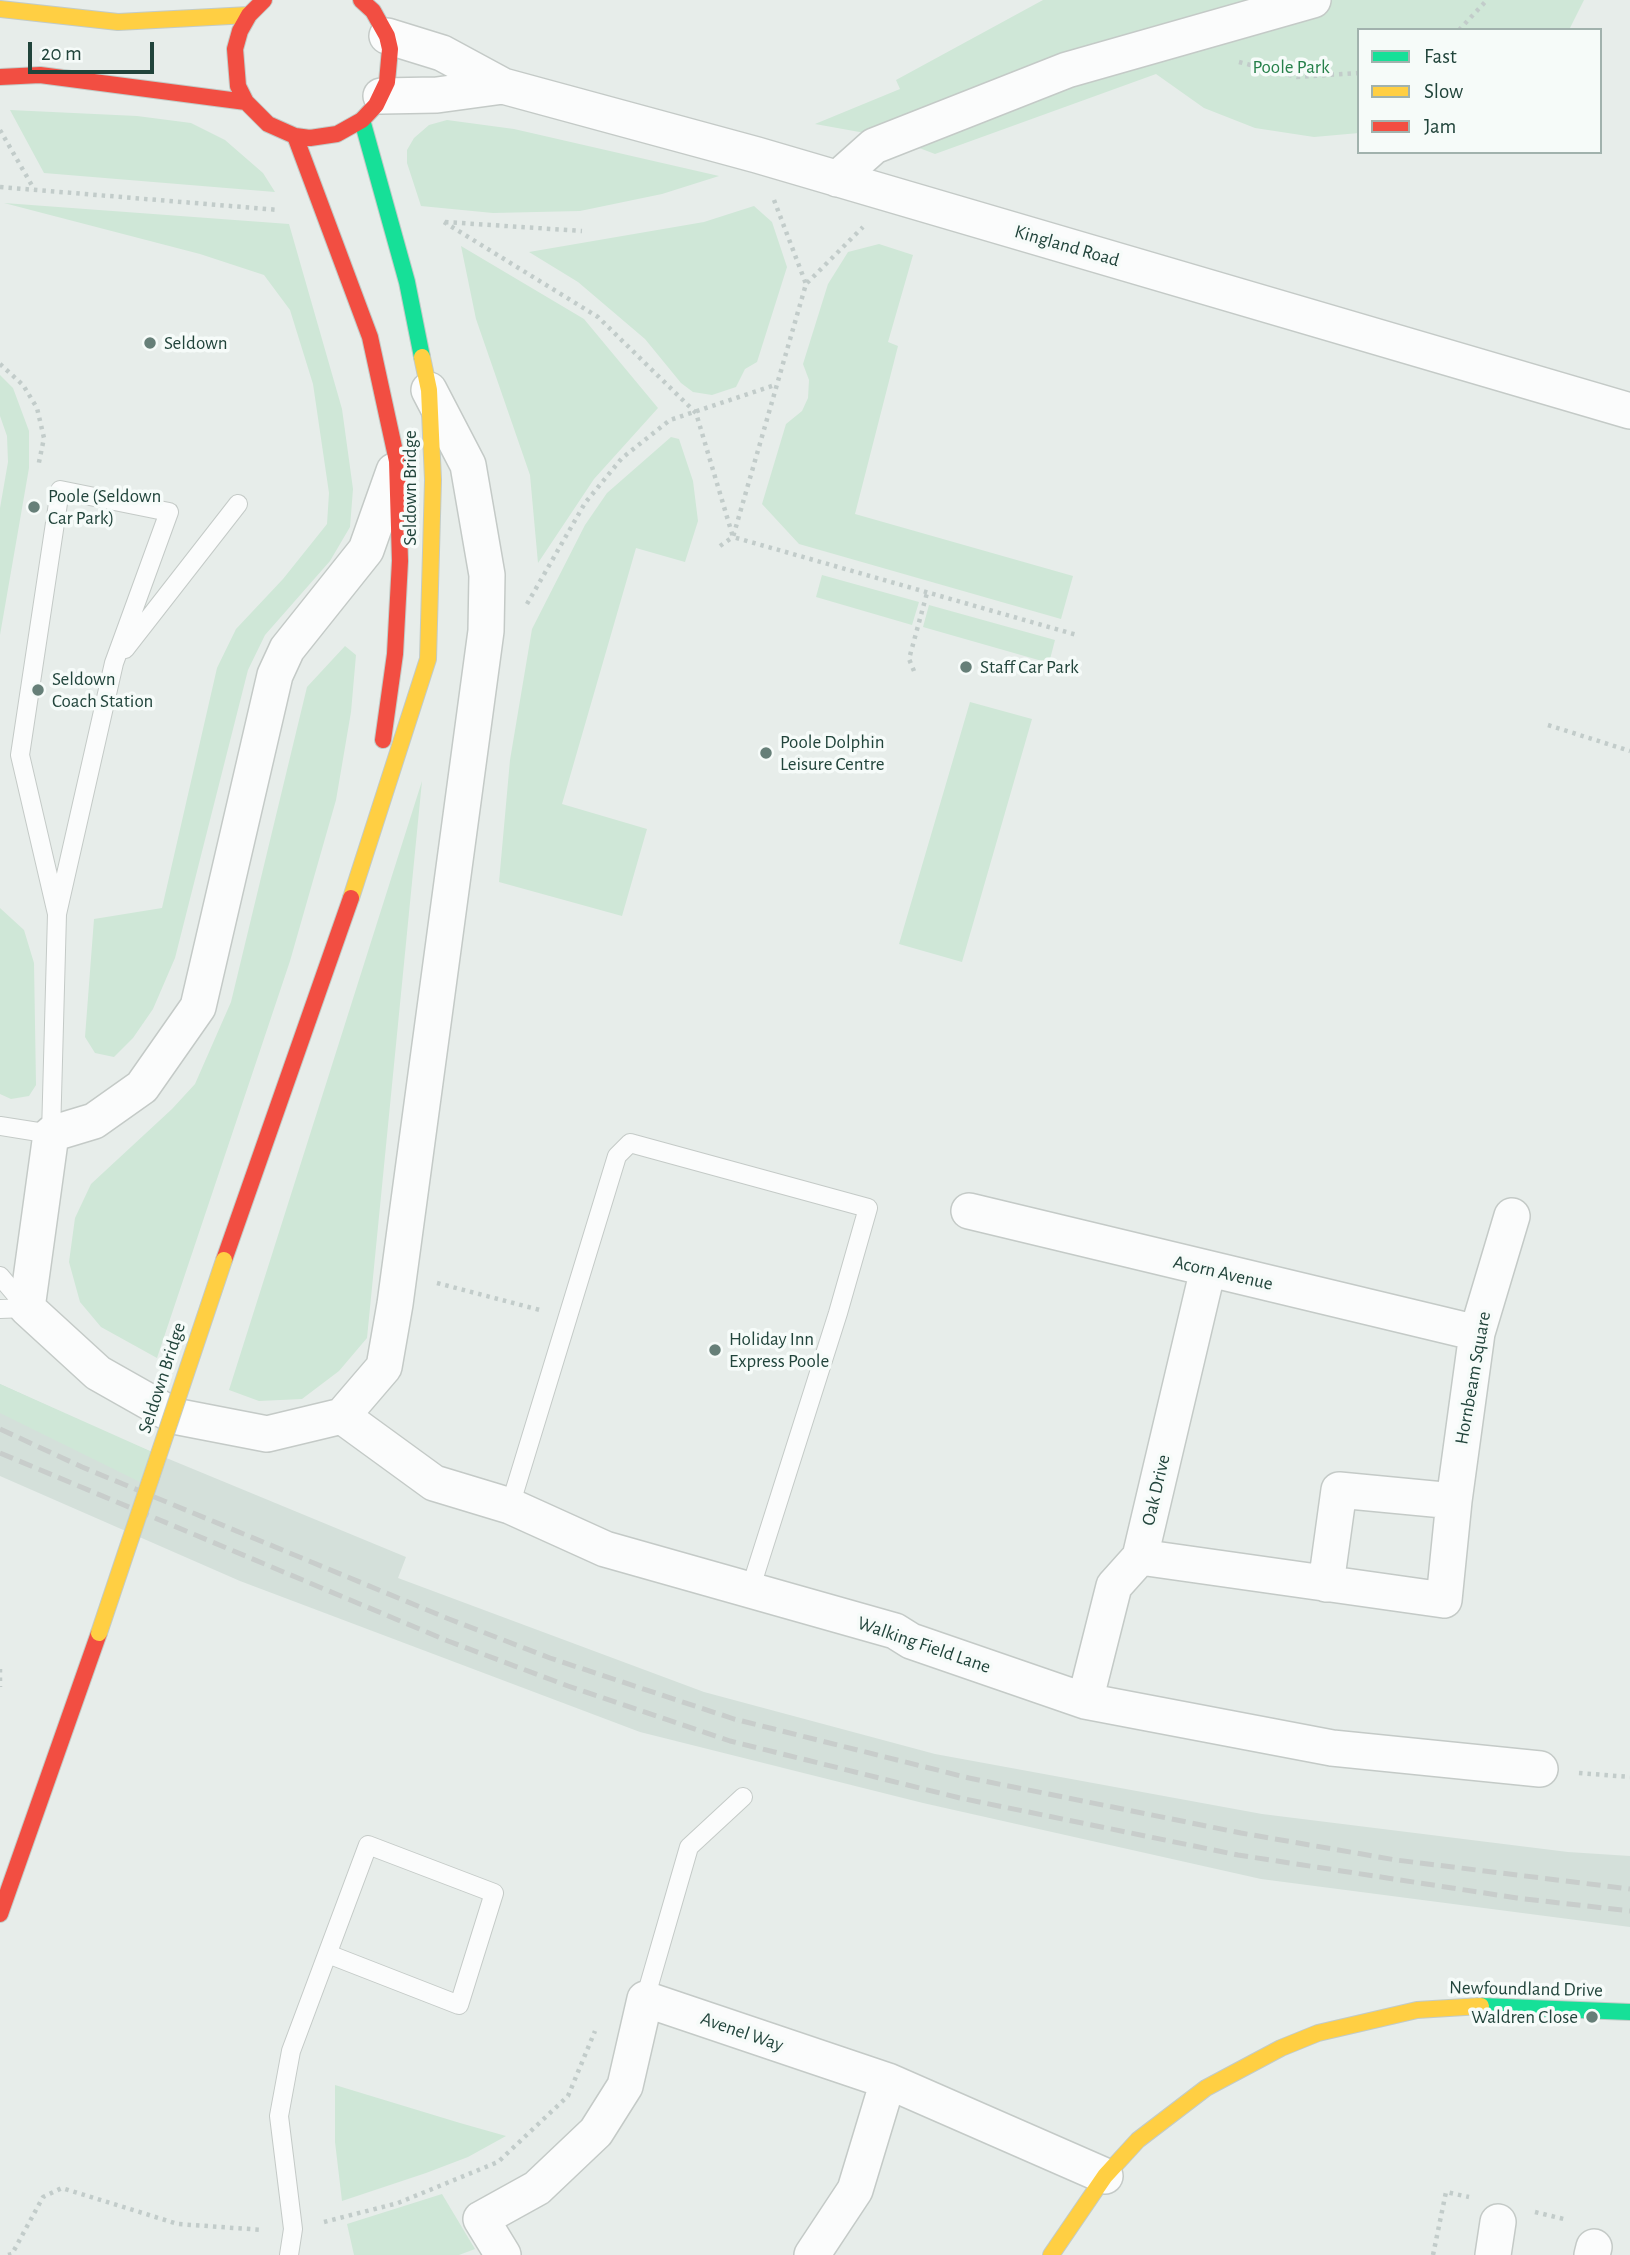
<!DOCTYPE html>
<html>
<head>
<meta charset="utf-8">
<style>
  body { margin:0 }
  #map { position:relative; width:1630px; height:2255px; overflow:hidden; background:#e7edea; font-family:"Alegreya Sans",sans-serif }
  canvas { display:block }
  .legend { position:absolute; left:1357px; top:28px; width:245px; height:126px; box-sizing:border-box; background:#f6fbf9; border:2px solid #a1b2ad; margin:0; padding:9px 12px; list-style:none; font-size:21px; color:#21443b }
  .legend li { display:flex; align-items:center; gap:14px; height:35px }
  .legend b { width:35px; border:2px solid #a1b2ad }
  .scale { position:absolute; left:28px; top:42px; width:126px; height:32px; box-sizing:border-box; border:4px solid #21443b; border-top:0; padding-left:9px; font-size:21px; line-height:24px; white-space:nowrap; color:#21443b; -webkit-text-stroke:5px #f6fbf9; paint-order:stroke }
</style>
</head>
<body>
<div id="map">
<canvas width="1630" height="2255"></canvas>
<ul class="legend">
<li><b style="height:9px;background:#16e098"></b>Fast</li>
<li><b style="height:9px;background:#ffcf43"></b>Slow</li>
<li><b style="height:9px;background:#f24e42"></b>Jam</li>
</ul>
<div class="scale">20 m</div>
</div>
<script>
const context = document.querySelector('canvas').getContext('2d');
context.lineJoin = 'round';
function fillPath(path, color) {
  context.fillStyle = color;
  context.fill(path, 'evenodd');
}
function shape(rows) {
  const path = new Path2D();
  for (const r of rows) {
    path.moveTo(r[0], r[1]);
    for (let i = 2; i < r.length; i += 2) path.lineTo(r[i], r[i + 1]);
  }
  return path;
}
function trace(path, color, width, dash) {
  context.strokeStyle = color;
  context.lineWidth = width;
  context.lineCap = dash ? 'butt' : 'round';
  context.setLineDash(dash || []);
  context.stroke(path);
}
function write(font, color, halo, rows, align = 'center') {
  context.font = font + ' "Alegreya Sans",sans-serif';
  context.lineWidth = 7;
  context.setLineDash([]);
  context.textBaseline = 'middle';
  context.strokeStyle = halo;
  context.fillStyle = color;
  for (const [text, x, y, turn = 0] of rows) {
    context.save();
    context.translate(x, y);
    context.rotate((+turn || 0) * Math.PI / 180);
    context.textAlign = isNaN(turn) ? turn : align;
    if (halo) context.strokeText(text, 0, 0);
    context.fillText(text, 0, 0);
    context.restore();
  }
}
fillPath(shape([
  [0,1384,118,1438,406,1557,398,1578,704,1692,935,1754,1262,1814,1568,1852,1630,1856,1630,1927,1261,1879,923,1803,640,1732,240,1581,0,1476]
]), '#d4e0da');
fillPath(shape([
  [1043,0,1584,0,1569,30,1359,30,1359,133,1314,137,1255,128,1204,108,1156,74,935,154,893,138,815,124,900,89,896,80],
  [10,110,137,116,191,123,225,140,263,173,275,192,44,173],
  [447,120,514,129,719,176,662,194,580,211,493,213,421,206,407,163,407,150,414,138,429,125],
  [4,203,289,224,342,409,353,489,350,527,330,561,265,635,248,670,175,958,153,1009,133,1038,114,1057,95,1053,85,1037,94,919,162,908,217,668,236,629,283,579,327,524,329,493,313,384,290,310,264,275,200,254],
  [754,206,772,222,787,267,757,362,745,369,736,387,712,395,693,392,681,383,645,339,578,282,529,252,704,222],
  [879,244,913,255,888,342,898,346,855,514,1073,576,1061,619,799,544,762,504,786,424,802,411,808,398,809,380,803,364,828,284,848,252],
  [461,246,584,319,658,408,594,479,538,563,530,475,476,319],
  [0,375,13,388,29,431,29,468,0,635,0,508,8,462,7,436,0,416],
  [671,437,679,439,693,481,698,521,685,562,636,548,562,804,647,829,622,916,499,882,510,760,532,629,585,525,607,493],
  [822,575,919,602,912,625,816,597],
  [929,605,1055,640,1049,663,923,627],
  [345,646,356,655,351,712,336,800,290,961,157,1358,101,1327,80,1302,69,1262,75,1218,91,1184,172,1109,195,1084,231,1002,307,687],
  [970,702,1032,719,962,962,899,944],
  [422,781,367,1338,339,1371,302,1399,259,1401,229,1390],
  [0,908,24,930,34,963,36,1085,29,1096,11,1099,0,1094],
  [0,1384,159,1455,148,1486,0,1413],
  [335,2085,460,2123,506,2136,468,2157,426,2173,342,2201,335,2142],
  [442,2194,475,2249,459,2255,354,2255,347,2224]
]), '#cfe7d7');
const lane = shape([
  [125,649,238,504],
  [0,1126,51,1134,57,914,114,663,169,512,60,490,20,755,57,914],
  [0,1276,27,1308],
  [0,1309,27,1308],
  [510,1506,617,1156,630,1143,868,1208,838,1313,750,1590],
  [645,1999,689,1847,743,1797],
  [289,2255,293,2229,279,2116,291,2051,368,1845,494,1893,459,2005,328,1954]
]);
const street = shape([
  [387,36,442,53,503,86,757,155,1630,411],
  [381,96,437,95,503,86],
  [837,179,874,146,1067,70,1313,0],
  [394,471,366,550,287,649,275,675,198,1007,142,1087,94,1121,51,1134,27,1308,98,1373,174,1416,267,1434,342,1416,384,1367,395,1304,486,631,487,575,468,465,429,390],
  [969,1211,1477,1333],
  [342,1416,434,1483,510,1506,605,1549,895,1631,911,1641,1085,1701,1332,1748,1540,1769],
  [1140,1557,1444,1600,1454,1501,1477,1333,1512,1216],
  [1326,1584,1339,1490,1454,1501],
  [1085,1701,1114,1586,1140,1557,1208,1269],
  [503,2255,481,2219,537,2188,596,2132,625,2086,645,1999,888,2081,1105,2176],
  [812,2255,855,2190,888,2081],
  [1493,2255,1498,2222],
  [1592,2255,1594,2247]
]);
const fast = shape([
  [362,120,407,282,422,357],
  [1481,2006,1630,2012]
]);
const slow = shape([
  [0,9,118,22,249,15],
  [351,898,428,659,433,480,429,390,422,357],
  [1051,2255,1105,2176,1138,2140,1206,2088,1281,2048,1318,2033,1417,2010,1481,2006]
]);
const jam = shape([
  [264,0,249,15,240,31,235,49,238,86,246,102,268,124,295,136,310,138,337,134,362,120,376,105,387,82,390,49,387,36,373,11,361,0],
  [0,77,40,75,246,102],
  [295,136,370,337,397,461,400,561,395,654,383,740],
  [224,1260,351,898],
  [0,1914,99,1633]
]);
trace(lane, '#c4cac7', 20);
trace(street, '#c4cac7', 38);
trace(fast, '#c2cbc7', 18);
trace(slow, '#c2cbc7', 18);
trace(jam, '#c2cbc7', 18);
trace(shape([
  [1459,30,1487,0],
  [1239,62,1297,77,1359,73],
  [0,130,34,189],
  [0,187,279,210],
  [774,200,806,284],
  [444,222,598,317,696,413,733,537,1077,635],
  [445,222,582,231],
  [0,364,23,385,37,408,44,438,38,467],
  [720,546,733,537,806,284,863,227],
  [527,604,585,503,622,458,670,420,775,385],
  [914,671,909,659,927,593],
  [1548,725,1630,751],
  [437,1283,540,1310],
  [0,1669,0,1687],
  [1579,1773,1630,1777],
  [1535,2212,1568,2220],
  [324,2222,398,2203,498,2162,568,2096,595,2031],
  [8,2255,12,2254,43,2197,62,2188,178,2224,263,2230],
  [1433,2255,1446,2192,1469,2197]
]), '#c2ccca', 4.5, [3.5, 5]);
trace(lane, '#fbfcfc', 18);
trace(street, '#fbfcfc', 35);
trace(fast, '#16e098', 16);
trace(slow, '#ffcf43', 16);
trace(jam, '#f24e42', 16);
trace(shape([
  [0,1429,82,1467,449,1619,550,1658,734,1719,969,1778,1241,1833,1396,1860,1630,1889],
  [0,1453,448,1641,568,1686,730,1741,960,1798,1238,1855,1517,1898,1630,1911]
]), '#c8cdcb', 5, [14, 7]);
const slowBridge = shape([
  [99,1633,224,1260]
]);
trace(slowBridge, '#c2cbc7', 18, []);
trace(slowBridge, '#ffcf43', 16);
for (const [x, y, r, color] of [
  [150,343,7,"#667f78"],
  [34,507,7,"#667f78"],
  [966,667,7,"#667f78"],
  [38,690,7,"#667f78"],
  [766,753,7,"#667f78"],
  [715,1350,7,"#667f78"],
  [1592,2017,7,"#667f78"]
]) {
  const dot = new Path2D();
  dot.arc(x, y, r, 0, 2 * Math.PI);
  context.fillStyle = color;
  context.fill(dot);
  trace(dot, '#f6fbf9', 2.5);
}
write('19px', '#26804a', '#f6fbf9', [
  ["Poole Park",1291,67]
]);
write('19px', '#21443b', '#f6fbf9', [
  ["Kingland Road",1067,246,16],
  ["Seldown Bridge",410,488,-90],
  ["Acorn Avenue",1223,1273,13],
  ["Seldown Bridge",162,1378,-72],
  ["Hornbeam Square",1473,1378,-80],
  ["Oak Drive",1156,1490,-77],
  ["Walking Field Lane",924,1645,19],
  ["Newfoundland Drive",1526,1989,1],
  ["Avenel Way",742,2032,19]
]);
write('19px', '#21443b', '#f6fbf9', [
  ["Seldown",164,343],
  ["Poole (Seldown",48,496],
  ["Car Park)",48,518],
  ["Staff Car Park",980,667],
  ["Seldown",52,679],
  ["Coach Station",52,701],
  ["Poole Dolphin",780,742],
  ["Leisure Centre",780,764],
  ["Holiday Inn",729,1339],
  ["Express Poole",729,1361],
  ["Waldren Close",1578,2017,"right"]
], 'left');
</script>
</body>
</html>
